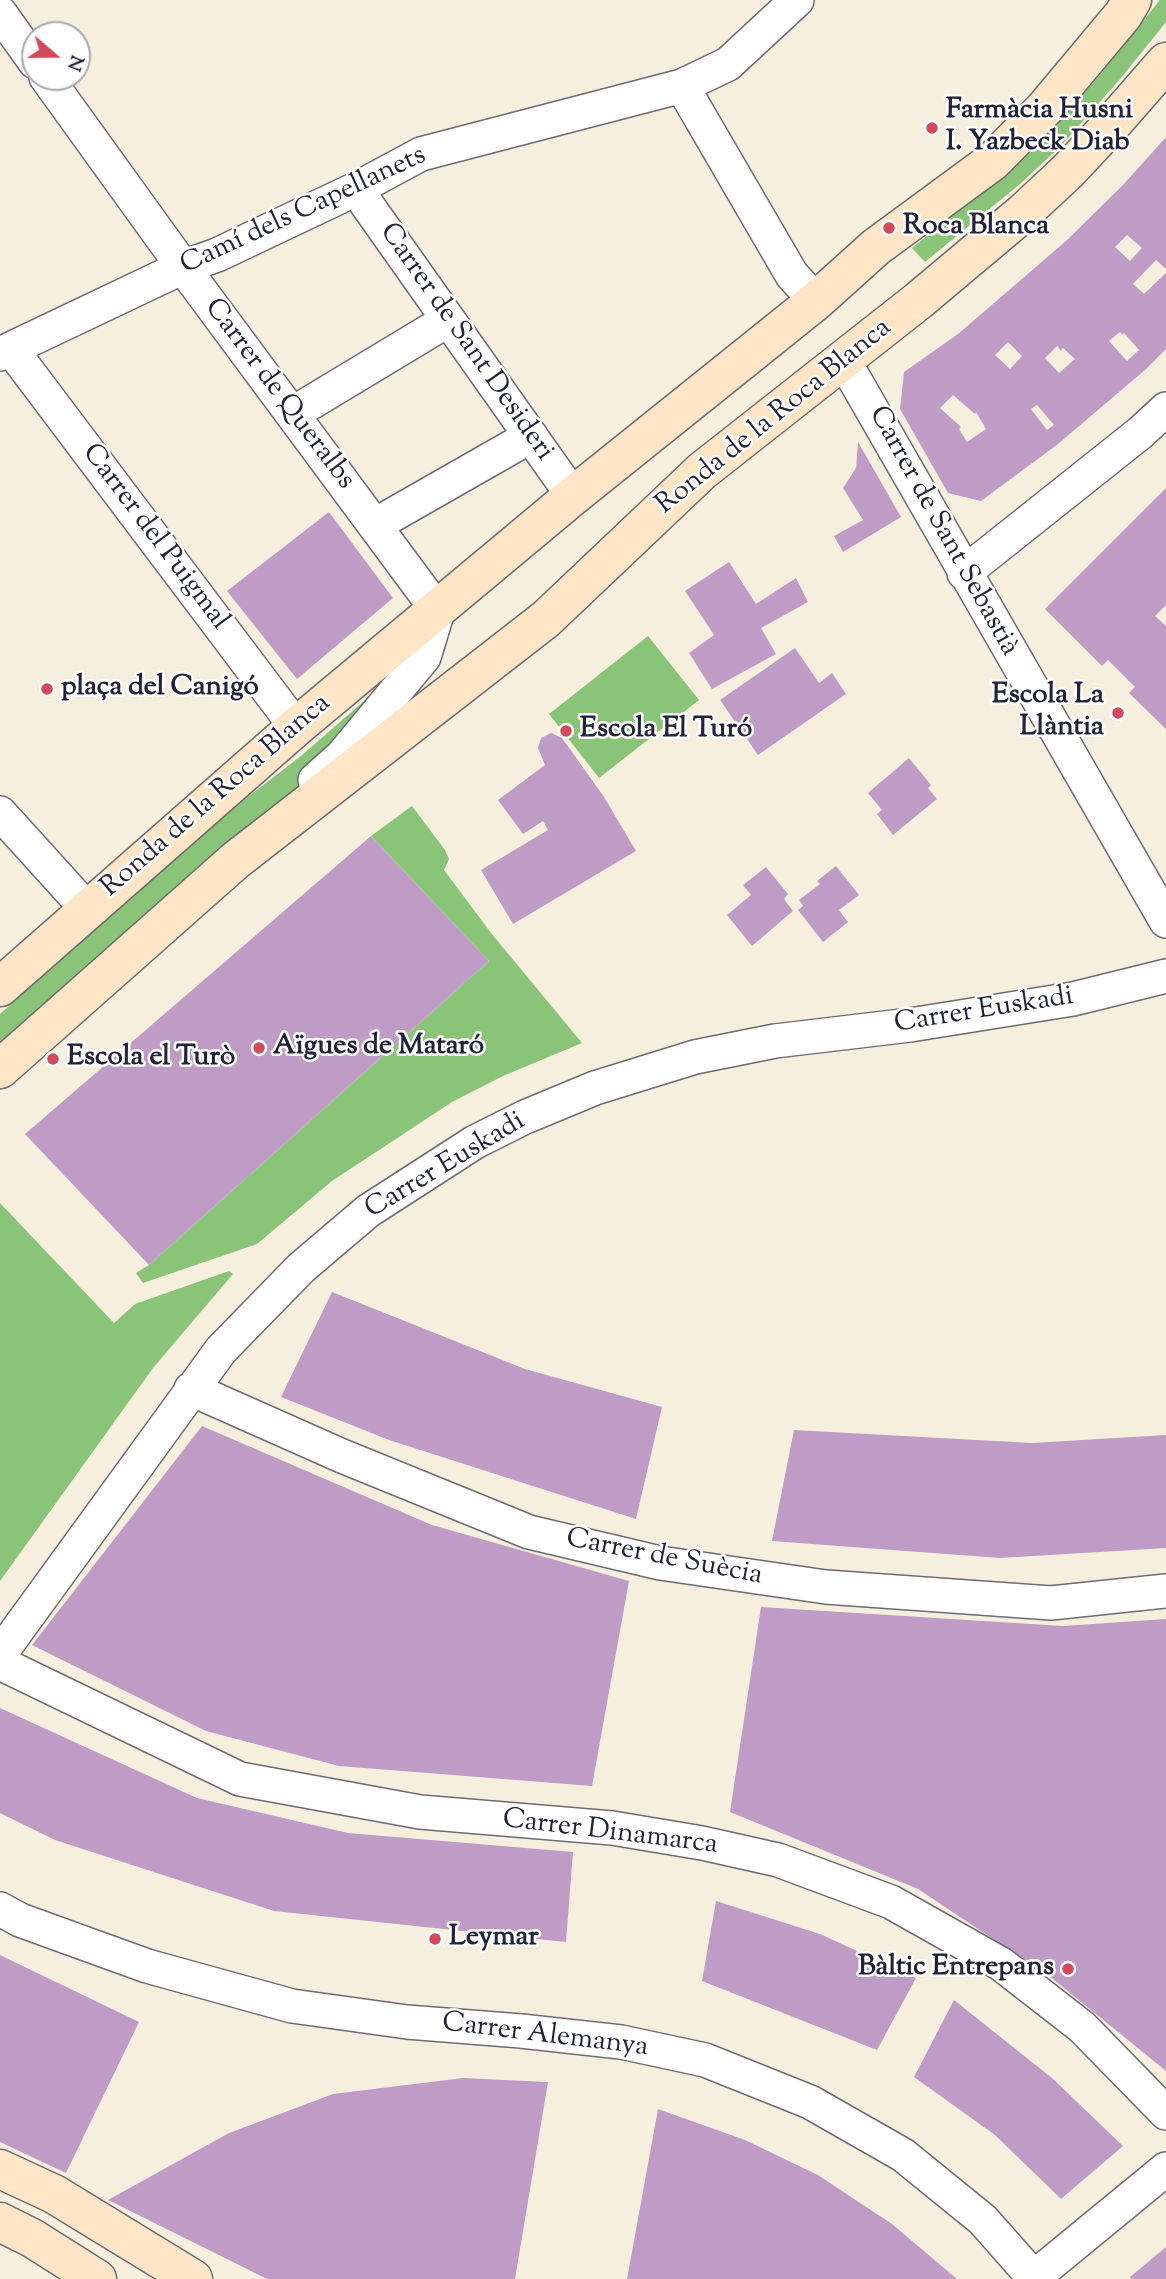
<!DOCTYPE html>
<html>
<head>
<meta charset="utf-8">
<style>
  body { margin:0 }
  #map { position:relative; width:1166px; height:2279px; overflow:hidden; background:#f6efde; font-family:"Sorts Mill Goudy",serif }
  canvas { display:block }
  .north { position:absolute; left:21px; top:21px; width:70px; height:70px; box-sizing:border-box; background:#fff; border:2px solid #a7a7b1; border-radius:50%; rotate:110deg; font-size:19px; font-weight:700; line-height:28px; text-align:center; color:#22223b }
  .north::after { content:''; display:block; margin:auto; width:24px; height:32px; background:#d1495b; clip-path:polygon(50% 0,100% 100%,50% 72%,0 100%) }
</style>
</head>
<body>
<div id="map">
<canvas width="1166" height="2279"></canvas>
<div class="north">N</div>
</div>
<script>
const context = document.querySelector('canvas').getContext('2d');
context.lineJoin = 'round';
function fillPath(path, color) {
  context.fillStyle = color;
  context.fill(path, 'evenodd');
}
function shape(rows) {
  const path = new Path2D();
  for (const r of rows) {
    path.moveTo(r[0], r[1]);
    for (let i = 2; i < r.length; i += 2) path.lineTo(r[i], r[i + 1]);
  }
  return path;
}
function trace(path, color, width, dash) {
  context.strokeStyle = color;
  context.lineWidth = width;
  context.lineCap = dash ? 'butt' : 'round';
  context.setLineDash(dash || []);
  context.stroke(path);
}
function write(font, color, halo, rows, align = 'center') {
  context.font = font + ' "Sorts Mill Goudy",serif';
  context.lineWidth = 5;
  context.setLineDash([]);
  context.textBaseline = 'middle';
  context.strokeStyle = halo;
  context.fillStyle = color;
  for (const [text, x, y, turn = 0] of rows) {
    context.save();
    context.translate(x, y);
    context.rotate((+turn || 0) * Math.PI / 180);
    context.textAlign = isNaN(turn) ? turn : align;
    if (halo) context.strokeText(text, 0, 0);
    context.fillText(text, 0, 0);
    context.restore();
  }
}
fillPath(shape([
  [1160,0,1166,0,1166,22,1121,78,1062,145,1020,184,925,262,912,248,1004,174,1057,122,1094,82],
  [648,636,699,700,599,778,549,714],
  [395,674,308,787,0,1059,0,1014,198,835,301,756],
  [412,806,445,850,449,859,444,870,491,933,582,1043,503,1076,452,1102,332,1181,257,1244,143,1283,136,1273,149,1265,489,961,371,836],
  [0,1203,114,1323,135,1304,229,1271,233,1274,153,1368,0,1581]
]), '#8ac478');
fillPath(shape([
  [1166,137,1166,269,1156,260,1133,284,1144,294,1166,273,1166,349,1145,370,1058,444,981,501,948,493,900,409,904,372,958,334,1066,241,1123,185],
  [1127,235,1142,248,1130,261,1115,247],
  [1120,332,1123,335,1124,333,1139,350,1127,361,1109,341],
  [1008,342,1022,356,1010,369,995,355],
  [1057,346,1061,351,1063,348,1075,359,1059,373,1045,358],
  [953,395,975,414,976,412,986,429,967,442,959,429,961,427,940,408],
  [1037,405,1054,425,1047,430,1031,409],
  [858,442,901,517,843,552,834,536,863,520,843,488,856,468],
  [1166,488,1166,605,1155,616,1166,626,1166,729,1129,693,1135,687,1108,660,1102,666,1045,609],
  [329,512,393,598,297,679,227,591],
  [729,562,756,604,796,578,808,602,761,628,776,654,712,689,689,653,714,635,685,591],
  [795,648,819,683,832,673,846,694,758,755,720,700],
  [551,733,562,738,604,797,636,851,513,924,481,870,548,830,543,821,523,834,498,800,545,765,538,748,541,738],
  [909,758,931,785,928,788,937,799,893,835,877,814,882,810,868,793],
  [371,836,489,961,149,1265,25,1134],
  [836,866,859,895,839,910,848,922,823,942,798,910,803,906,799,900,820,884,817,881],
  [766,867,788,894,784,899,793,911,752,946,727,915,751,895,743,885],
  [332,1292,525,1369,662,1407,636,1519,389,1440,281,1397],
  [202,1426,432,1525,629,1581,592,1786,339,1766,206,1731,32,1645],
  [794,1430,1032,1443,1166,1435,1166,1548,1000,1558,772,1541],
  [761,1607,1063,1626,1166,1619,1166,2071,1053,1979,918,1889,730,1812],
  [0,1708,197,1798,348,1833,573,1852,566,1942,274,1911,55,1840,0,1813],
  [716,1901,820,1934,916,1978,877,2050,702,1981],
  [0,1955,139,2022,66,2173,0,2142],
  [954,2000,1052,2078,1123,2146,1061,2199,995,2135,914,2077],
  [463,2078,548,2082,515,2279,267,2279,108,2200,229,2133,333,2094],
  [658,2109,745,2140,818,2175,892,2224,957,2279,627,2279],
  [1166,2247,1166,2279,1131,2279,1130,2277]
]), '#bf9cc6');
const street = shape([
  [0,13,35,62],
  [46,77,183,267,438,611,424,657,342,756,315,780],
  [682,86,792,275,816,301],
  [356,189,573,496],
  [11,349,296,727],
  [0,354,183,267,217,255,356,189,421,154,682,86,728,64,797,0],
  [844,361,1166,921],
  [292,414,448,320],
  [375,525,531,436],
  [964,573,1140,433,1166,409],
  [0,813,87,909],
  [191,1389,342,1456,529,1532,660,1563,826,1587,1051,1603,1166,1591],
  [0,1654,221,1350,301,1268,368,1211,475,1142,525,1117,595,1088,695,1057,775,1041,910,1025,1073,999,1166,976],
  [0,1663,240,1779,420,1812,612,1828,702,1843,778,1860,891,1902,1001,1964,1082,2027,1166,2113],
  [0,1909,20,1920,147,1966,292,2006,407,2022,521,2031,621,2042,705,2060,810,2102,903,2155,983,2220,1035,2279],
  [1032,2279,1166,2169]
]);
const secondary = shape([
  [0,987,296,727,573,496,816,301,876,247,993,161,1046,107,1123,15,1132,0],
  [0,1069,236,860,546,619,702,471,918,301,1024,212,1068,171,1111,125,1166,62],
  [0,2169,54,2194,193,2279],
  [0,2222,32,2238,97,2279]
]);
trace(street, '#6c6a74', 36);
trace(secondary, '#6c6a74', 41);
trace(street, '#fff', 33);
trace(secondary, '#fde5c5', 38);
for (const [x, y, r, color] of [
  [932,128,7,"#d1495b"],
  [889,228,7,"#d1495b"],
  [47,689,7,"#d1495b"],
  [1118,713,7,"#d1495b"],
  [566,731,7,"#d1495b"],
  [259,1048,7,"#d1495b"],
  [53,1059,7,"#d1495b"],
  [435,1939,7,"#d1495b"],
  [1068,1969,7,"#d1495b"]
]) {
  const dot = new Path2D();
  dot.arc(x, y, r, 0, 2 * Math.PI);
  context.fillStyle = color;
  context.fill(dot);
  trace(dot, '#fff', 2.5);
}
write('bold 28px', '#22223b', '#fff', [
  ["Farmàcia Husni",946,112],
  ["I. Yazbeck Diab",946,144],
  ["Roca Blanca",903,228],
  ["plaça del Canigó",61,689],
  ["Escola La",1104,697,"right"],
  ["Llàntia",1104,729,"right"],
  ["Escola El Turó",580,731],
  ["Aïgues de Mataró",273,1048],
  ["Escola el Turò",67,1059],
  ["Leymar",449,1939],
  ["Bàltic Entrepans",1054,1969,"right"]
], 'left');
write('28px', '#22223b', '#fff', [
  ["Camí dels Capellanets",304,212,-25],
  ["Carrer de Sant Desideri",465,343,55],
  ["Carrer de Queralbs",278,395,53],
  ["Ronda de la Roca Blanca",775,418,-39],
  ["Carrer de Sant Sebastià",942,532,61],
  ["Carrer del Puigmal",154,538,53],
  ["Ronda de la Roca Blanca",217,797,-41],
  ["Carrer Euskadi",984,1012,-9],
  ["Carrer Euskadi",446,1167,-31],
  ["Carrer de Suècia",664,1559,11],
  ["Carrer Dinamarca",610,1834,7],
  ["Carrer Alemanya",545,2037,7]
]);
</script>
</body>
</html>
